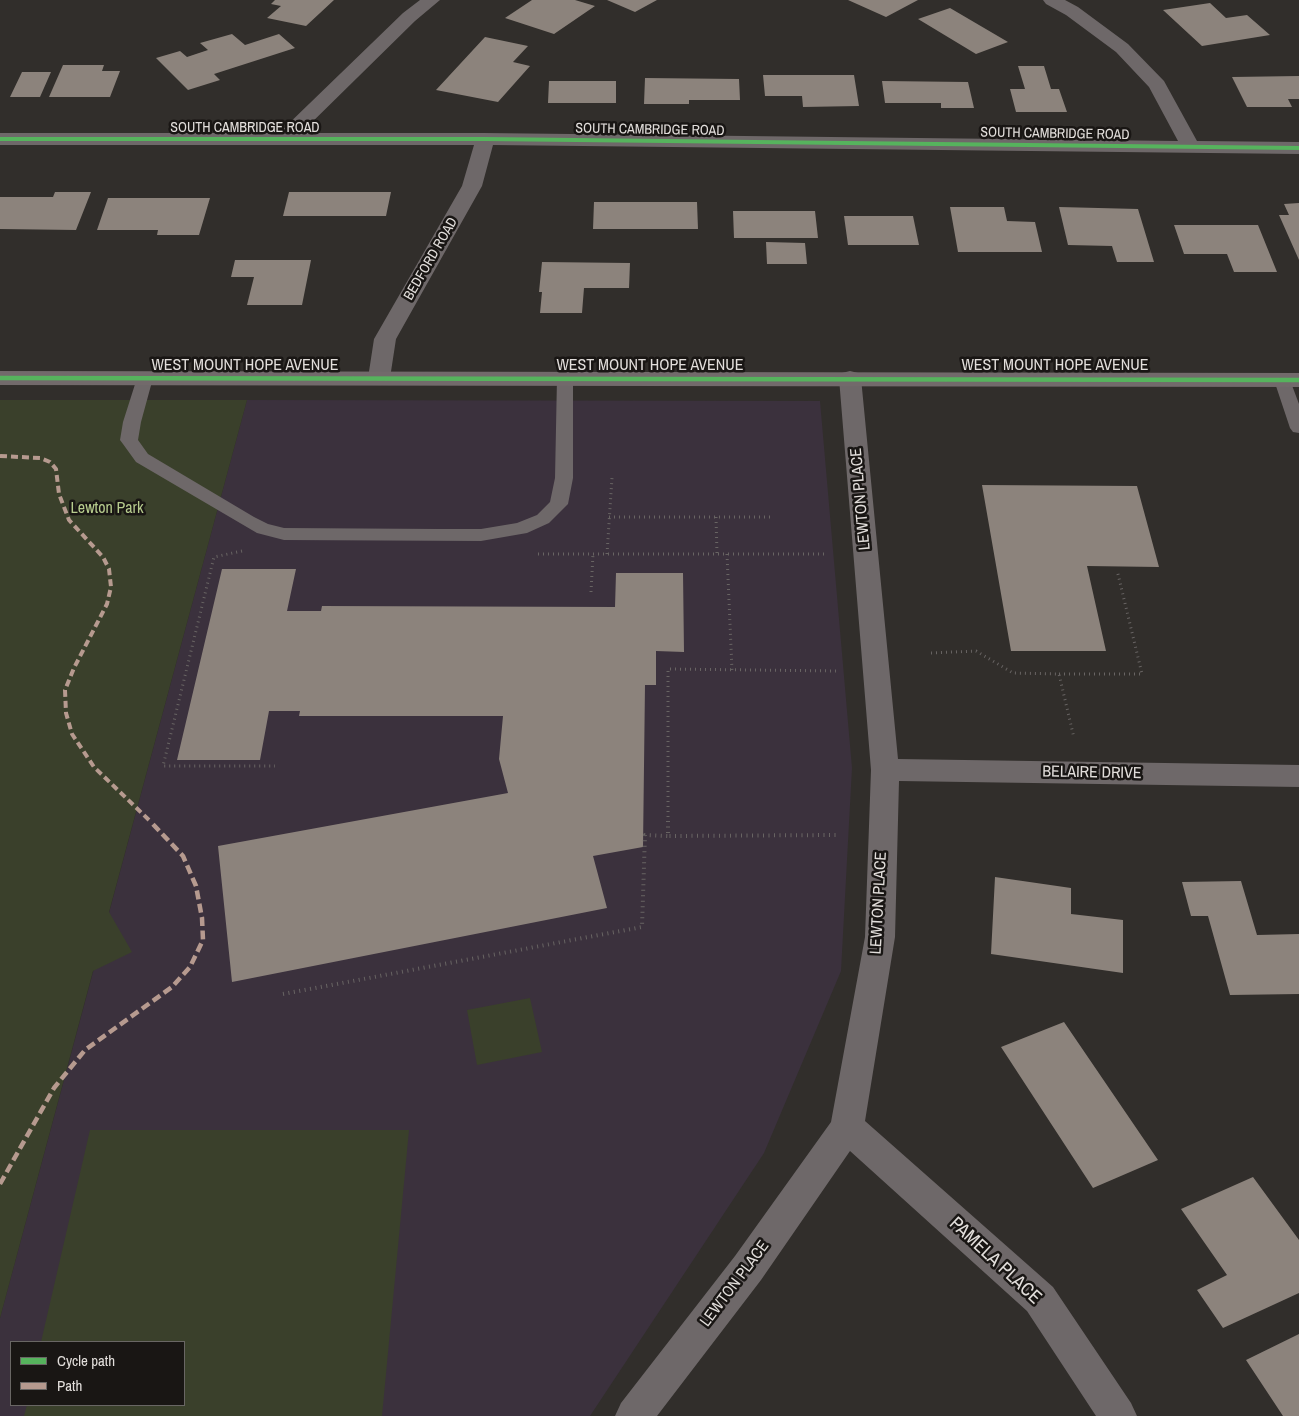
<!DOCTYPE html>
<html>
<head>
<meta charset="utf-8">
<style>
  body { margin:0 }
  #map { position:relative; width:1299px; height:1416px; overflow:hidden; background:#312e2b; font-family:"Archivo Narrow",sans-serif }
  canvas { display:block }
  .legend { position:absolute; left:10px; top:1341px; width:175px; height:65px; box-sizing:border-box; background:#191614; border:1px solid #696664; margin:0; padding:6px 9px; list-style:none; font-size:15px; color:#e2dedb }
  .legend li { display:flex; align-items:center; gap:10px; height:25px }
  .legend b { width:25px; border:1px solid #696664 }
</style>
</head>
<body>
<div id="map">
<canvas width="1299" height="1416"></canvas>
<ul class="legend">
<li><b style="height:6px;background:#56b35d"></b>Cycle path</li>
<li><b style="height:6px;background:#b69a8f"></b>Path</li>
</ul>
</div>
<script>
const context = document.querySelector('canvas').getContext('2d');
context.lineJoin = 'round';
function fillPath(path, color) {
  context.fillStyle = color;
  context.fill(path, 'evenodd');
}
function shape(rows) {
  const path = new Path2D();
  for (const r of rows) {
    path.moveTo(r[0], r[1]);
    for (let i = 2; i < r.length; i += 2) path.lineTo(r[i], r[i + 1]);
  }
  return path;
}
function trace(path, color, width, dash) {
  context.strokeStyle = color;
  context.lineWidth = width;
  context.lineCap = dash ? 'butt' : 'round';
  context.setLineDash(dash || []);
  context.stroke(path);
}
function write(font, color, halo, rows, align = 'center') {
  context.font = font + ' "Archivo Narrow",sans-serif';
  context.lineWidth = 5;
  context.setLineDash([]);
  context.textBaseline = 'middle';
  context.strokeStyle = halo;
  context.fillStyle = color;
  for (const [text, x, y, turn = 0] of rows) {
    context.save();
    context.translate(x, y);
    context.rotate((+turn || 0) * Math.PI / 180);
    context.textAlign = isNaN(turn) ? turn : align;
    if (halo) context.strokeText(text, 0, 0);
    context.fillText(text, 0, 0);
    context.restore();
  }
}
fillPath(shape([
  [247,400,820,401,852,768,841,971,764,1153,590,1416,0,1416,0,1318],
  [11,1342,184,1342,184,1405,11,1405]
]), '#3b313d');
fillPath(shape([
  [0,400,247,400,109,912,132,952,93,971,0,1318],
  [530,998,542,1052,477,1065,467,1010],
  [90,1130,409,1130,382,1416,24,1416,27,1405,184,1405,184,1342,41,1342]
]), '#3a402b');
fillPath(shape([
  [275,0,334,0,306,26,267,18,281,6,271,4],
  [532,0,575,0,595,6,554,34,505,18],
  [607,0,657,0,635,12],
  [848,0,918,0,886,17],
  [1210,3,1226,18,1247,15,1270,35,1202,46,1163,10],
  [950,8,1008,42,976,54,918,19],
  [232,34,245,45,279,34,295,48,214,74,220,80,188,90,156,58,180,51,187,57,208,50,200,43],
  [485,37,528,46,513,62,530,66,498,102,436,90],
  [63,65,104,65,102,71,120,71,110,97,49,97],
  [1018,66,1044,66,1051,89,1059,89,1067,112,1016,112,1010,89,1025,89],
  [22,72,51,72,40,97,10,97],
  [763,75,854,75,859,106,803,107,802,96,765,96],
  [1299,76,1299,99,1288,99,1292,107,1247,107,1232,77],
  [645,78,739,79,740,100,689,100,689,104,644,104],
  [549,81,616,81,616,103,548,103],
  [882,81,968,82,974,108,941,108,941,103,885,103],
  [55,192,91,192,76,230,0,229,0,197,53,197],
  [289,192,391,192,386,216,283,216],
  [108,198,210,198,199,235,157,235,158,230,97,230],
  [594,202,697,202,698,229,593,229],
  [1299,203,1299,260,1279,215,1289,215,1284,204],
  [950,207,1004,207,1007,221,1035,222,1042,252,958,252],
  [1059,207,1138,209,1154,262,1117,262,1112,246,1068,245],
  [733,211,815,211,818,238,734,238],
  [844,216,913,216,919,245,848,245],
  [1174,225,1258,225,1277,272,1234,272,1227,254,1184,254],
  [766,242,805,243,807,264,767,264],
  [235,260,311,260,302,305,247,305,254,277,231,277],
  [542,262,630,263,629,288,584,288,582,313,540,313,542,292,539,292],
  [982,485,1137,486,1159,567,1087,566,1106,651,1011,651],
  [222,569,296,569,287,611,321,611,322,606,615,607,616,573,683,573,684,652,656,651,656,685,645,685,643,847,593,856,607,908,232,982,218,846,508,793,499,759,503,716,299,716,300,711,269,711,260,760,177,760],
  [995,877,1071,888,1071,914,1123,920,1123,973,991,954],
  [1241,881,1257,935,1299,934,1299,994,1230,995,1208,916,1191,916,1182,882],
  [1064,1022,1158,1160,1093,1188,1001,1047],
  [1253,1177,1299,1240,1299,1293,1223,1328,1197,1290,1227,1275,1181,1209],
  [1299,1334,1299,1416,1283,1416,1246,1360]
]), '#8c837c');
trace(shape([
  [609,517,771,517],
  [716,517,717,554],
  [242,551,214,557,163,766,275,766],
  [538,554,825,554],
  [607,554,612,478],
  [727,554,732,670],
  [591,592,593,554],
  [931,653,976,651,1013,673,1059,674,1074,738],
  [1059,674,1142,674,1117,570],
  [668,822,668,669,837,671]
]), '#686463', 3, [1, 4]);
trace(shape([
  [668,821,668,836,836,835],
  [283,994,642,927,645,835,668,836]
]), '#686463', 4, [1, 4.5]);
fillPath(shape([
  [145,373,151,374,153,378,141,422,138,440,148,454,254,517,268,524,284,528,438,529,481,529,517,523,537,515,550,502,555,478,557,378,559,374,565,373,571,374,573,378,573,478,568,504,549,523,527,533,481,541,284,540,257,533,136,462,123,444,120,440,123,422,137,378,139,374,145,373],
  [1282,375,1288,376,1290,380,1299,404,1299,433,1293,432,1290,428,1274,380,1276,376,1282,375]
]), '#6e6869');
fillPath(shape([
  [420,0,440,0,415,21,301,133,485,133,1178,141,1149,87,1116,52,1066,15,1046,4,1043,0,1065,0,1078,7,1128,44,1164,81,1197,141,1299,142,1299,154,493,145,482,186,396,339,390,378,387,383,379,385,371,383,368,378,374,339,462,186,474,145,0,145,0,133,279,133,403,13,420,0],
  [850,371,858,373,861,378,898,759,1299,765,1299,787,899,781,895,937,865,1121,1053,1287,1131,1403,1137,1416,1096,1416,1027,1311,850,1151,761,1280,657,1416,615,1416,621,1403,735,1256,831,1122,865,937,871,770,839,378,842,373,850,371]
]), '#6e6869');
fillPath(shape([
  [0,371,1299,373,1299,387,0,385,0,371]
]), '#726a6b');
trace(shape([
  [0,456,40,458,50,462,56,469,59,494,69,520,103,557,109,569,111,587,107,604,74,668,65,690,66,713,72,734,94,767,151,822]
]), '#b69a8f', 4, [7, 4]);
trace(shape([
  [0,1184,54,1088,85,1050,172,987,190,967,203,940,202,918,196,886,183,856,150,821]
]), '#b69a8f', 4.5, [9, 4.5]);
trace(shape([
  [0,139,485,139,1299,148]
]), '#56b35d', 4);
trace(shape([
  [0,378,1299,380]
]), '#56b35d', 4.5);
write('14px', '#e2dedb', '#191614', [
  ["SOUTH CAMBRIDGE ROAD",245,128],
  ["SOUTH CAMBRIDGE ROAD",650,130,1],
  ["SOUTH CAMBRIDGE ROAD",1055,134,1],
  ["BEDFORD ROAD",431,259,-60]
]);
write('16px', '#e2dedb', '#191614', [
  ["WEST MOUNT HOPE AVENUE",245,366],
  ["WEST MOUNT HOPE AVENUE",650,366],
  ["WEST MOUNT HOPE AVENUE",1055,366],
  ["LEWTON PLACE",861,499,-95],
  ["BELAIRE DRIVE",1092,773,1],
  ["LEWTON PLACE",879,903,-87],
  ["LEWTON PLACE",735,1284,-53]
]);
write('16px', '#b6cb8d', '#191614', [
  ["Lewton Park",107,509]
]);
write('19px', '#e2dedb', '#191614', [
  ["PAMELA PLACE",995,1261,43]
]);
</script>
</body>
</html>
